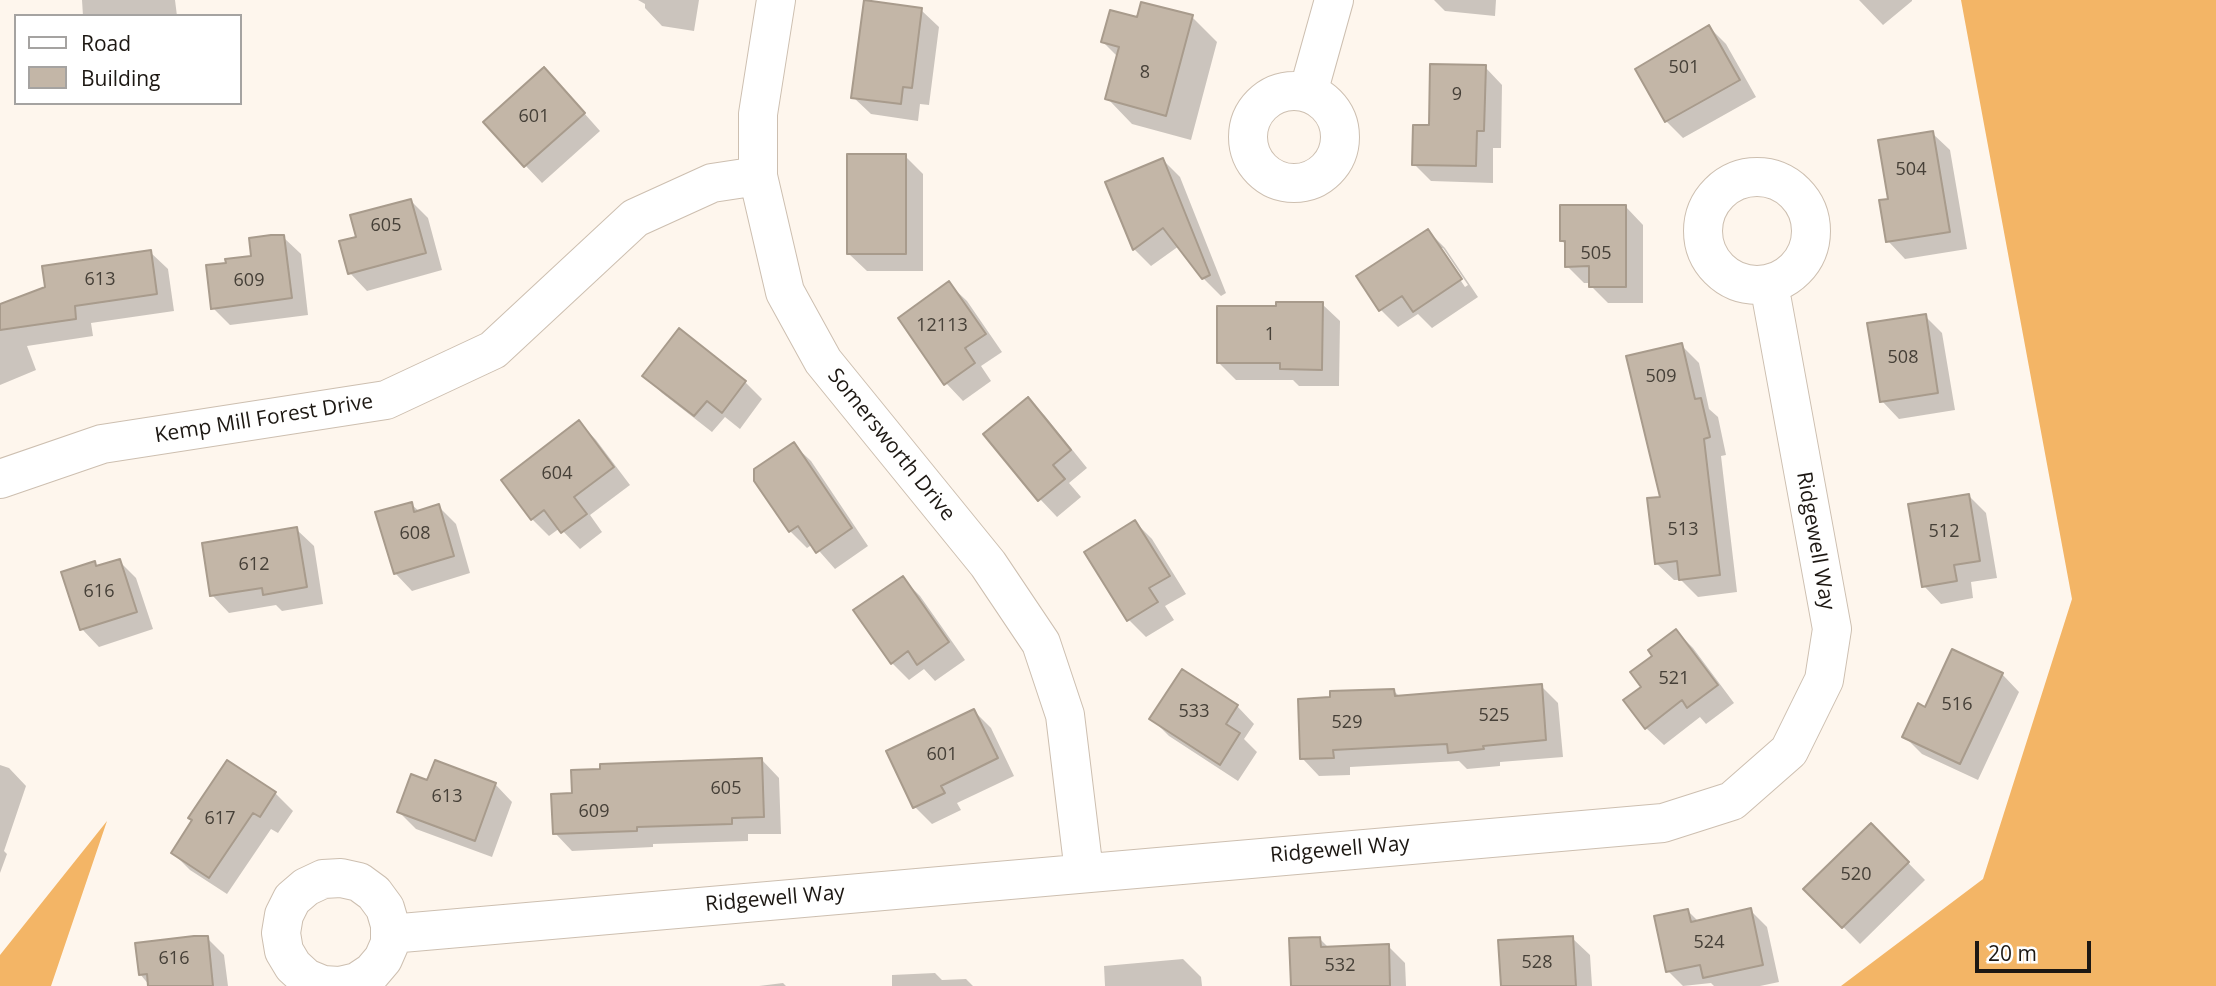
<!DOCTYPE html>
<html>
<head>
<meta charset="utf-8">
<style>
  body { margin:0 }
  #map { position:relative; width:2216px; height:986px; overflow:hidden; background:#fef6ed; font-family:"Open Sans",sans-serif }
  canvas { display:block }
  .legend { position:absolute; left:14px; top:14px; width:228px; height:91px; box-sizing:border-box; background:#fff; border:2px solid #a5a3a1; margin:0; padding:9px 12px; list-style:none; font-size:21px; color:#1d1813 }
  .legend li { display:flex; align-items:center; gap:14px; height:35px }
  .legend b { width:35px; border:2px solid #a5a3a1 }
  .scale { position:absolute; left:1975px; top:941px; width:116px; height:32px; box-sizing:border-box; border:4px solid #1d1813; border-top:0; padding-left:9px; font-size:21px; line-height:24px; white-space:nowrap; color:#1d1813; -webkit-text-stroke:5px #fff; paint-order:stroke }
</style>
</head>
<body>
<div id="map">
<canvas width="2216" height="986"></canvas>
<ul class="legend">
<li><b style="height:9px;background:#fff"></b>Road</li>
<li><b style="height:19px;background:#c3b6a7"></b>Building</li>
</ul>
<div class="scale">20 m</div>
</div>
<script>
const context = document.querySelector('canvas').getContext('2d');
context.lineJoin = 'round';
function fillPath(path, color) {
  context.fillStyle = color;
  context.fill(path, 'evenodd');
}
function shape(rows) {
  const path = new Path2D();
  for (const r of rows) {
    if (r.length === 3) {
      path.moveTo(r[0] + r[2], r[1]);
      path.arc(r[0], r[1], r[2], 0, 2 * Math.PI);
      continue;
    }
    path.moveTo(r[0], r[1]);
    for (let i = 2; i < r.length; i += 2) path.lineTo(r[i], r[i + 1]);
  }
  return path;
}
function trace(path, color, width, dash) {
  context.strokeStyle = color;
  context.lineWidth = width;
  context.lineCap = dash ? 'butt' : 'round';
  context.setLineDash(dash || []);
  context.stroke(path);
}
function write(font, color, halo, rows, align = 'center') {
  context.font = font + ' "Open Sans",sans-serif';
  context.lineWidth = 7;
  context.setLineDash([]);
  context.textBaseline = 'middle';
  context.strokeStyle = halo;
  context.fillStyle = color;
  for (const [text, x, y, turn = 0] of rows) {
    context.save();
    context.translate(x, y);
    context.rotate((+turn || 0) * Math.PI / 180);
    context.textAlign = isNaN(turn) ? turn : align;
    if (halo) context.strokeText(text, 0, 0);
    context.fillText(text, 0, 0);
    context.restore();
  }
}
fillPath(shape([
  [1961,0,2216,0,2216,986,1841,986,1983,879,2072,599],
  [107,821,51,986,0,986,0,955]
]), '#f3b566');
fillPath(shape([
  [82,0,175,0,177,16,83,16],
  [638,0,699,0,694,31,662,26,645,8,645,4],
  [1434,0,1496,0,1495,16,1445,11],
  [1859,0,1912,0,1912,1,1883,25],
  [921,10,939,27,929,105,920,104,918,121,871,114,853,97],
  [1192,17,1217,42,1191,140,1132,124,1107,98,1118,57,1103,42,1139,19],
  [1709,27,1726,44,1756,97,1683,138,1666,121],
  [1485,67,1502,85,1501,148,1493,148,1493,183,1431,181,1414,164,1431,127],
  [561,87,600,131,542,183,525,165],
  [1932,133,1950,150,1967,249,1905,259,1888,241],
  [905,156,923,174,923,271,867,271,849,254],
  [1163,160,1180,177,1226,293,1221,296,1203,278,1179,246,1151,266,1134,249],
  [411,201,428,218,442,270,367,291,350,273,358,238],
  [1626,207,1643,225,1643,303,1608,303,1591,286,1591,283,1584,283,1567,266,1567,246,1562,241],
  [1428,231,1445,248,1478,297,1432,328,1418,314,1398,327,1381,310],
  [1439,248,1443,248,1468,285,1465,287],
  [283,237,301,254,308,315,230,325,213,308,228,264,253,257],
  [150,252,168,269,174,311,91,323,93,336,27,346,36,370,0,385,0,306],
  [949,284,967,301,1002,352,981,366,991,381,963,401,946,383],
  [1322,304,1340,321,1339,386,1299,386,1293,380,1236,380,1219,363,1278,308],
  [1925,316,1942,333,1955,410,1899,419,1882,401],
  [1681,345,1699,363,1709,409,1718,417,1726,455,1721,456,1737,592,1698,597,1681,580,1674,580,1656,563,1662,498],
  [645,376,745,382,762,399,740,429,725,417,712,432,662,393],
  [1028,399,1045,416,1087,468,1069,483,1081,497,1057,517,1040,499],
  [579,422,596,440,630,485,590,515,602,532,580,549,560,528,549,536,532,519],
  [793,444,811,461,868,546,835,569,813,544,807,548,790,531],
  [1968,495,1986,513,1997,578,1971,582,1973,598,1941,604,1924,586],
  [411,504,420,512,438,506,456,524,470,573,412,591,395,573],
  [1135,522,1152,539,1186,594,1165,606,1174,620,1146,637,1129,620,1086,552],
  [296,529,314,546,323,604,282,611,276,605,229,613,212,595],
  [119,561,136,578,153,629,99,647,82,629,94,563,99,567],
  [902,578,920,596,965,660,935,681,924,669,909,680,892,663],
  [1676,631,1693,648,1734,703,1706,724,1700,717,1664,745,1646,728,1643,687,1654,656],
  [2002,674,2019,692,1978,780,1922,754,1904,736,1926,709],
  [1541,686,1558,703,1563,757,1500,762,1500,766,1467,769,1459,761,1350,767,1350,775,1319,776,1302,758,1332,699,1394,691,1400,697],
  [1237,706,1254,724,1244,739,1257,752,1238,781,1169,736,1152,719],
  [974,711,991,728,1014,776,957,803,961,810,932,824,915,807],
  [762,760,779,778,781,834,748,834,748,841,653,844,653,847,572,851,555,833,574,795],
  [228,762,275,793,293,811,278,833,271,829,227,894,190,870,173,853],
  [0,765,9,768,26,786,4,851,7,854,0,873],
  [428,783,495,784,512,802,492,857,416,829,399,812],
  [1871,825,1925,880,1860,944,1806,889],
  [1750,910,1767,927,1779,982,1760,986,1714,986,1711,983,1683,986,1668,971,1688,911,1699,922],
  [207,938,224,955,228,986,150,986,140,974],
  [1572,938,1590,955,1592,986,1503,986],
  [1320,939,1329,948,1388,946,1405,963,1406,986,1293,986],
  [1183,959,1201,977,1202,986,1105,986,1104,966],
  [935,973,942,980,966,979,973,986,892,986,892,975],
  [783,983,786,986,759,986]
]), '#0003');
const building = shape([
  [864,0,922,8,912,88,903,87,901,104,851,98,864,0],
  [1141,2,1193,15,1166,116,1105,99,1119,47,1101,42,1110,10,1137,17,1141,2],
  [1709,25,1740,80,1665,122,1635,69,1709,25],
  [1430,64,1486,65,1484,131,1477,131,1476,166,1412,165,1413,125,1429,125,1430,64],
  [544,67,585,113,524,167,483,122,544,67],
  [1933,131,1950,232,1886,242,1879,200,1888,199,1878,140,1933,131],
  [847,154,906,154,906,254,847,254,847,154],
  [1163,158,1210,275,1202,279,1163,228,1133,250,1105,182,1163,158],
  [411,199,426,253,348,274,339,241,356,237,350,215,411,199],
  [1560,205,1626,205,1626,287,1589,287,1589,266,1565,267,1565,241,1560,241,1560,205],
  [1428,229,1462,279,1413,312,1402,296,1379,311,1356,276,1428,229],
  [271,235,284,235,292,298,211,309,206,265,226,263,225,259,251,256,249,238,271,235],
  [151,250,157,294,75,306,76,319,0,330,0,304,45,287,42,266,151,250],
  [949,281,986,334,965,348,975,363,944,385,898,318,949,281],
  [1276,302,1323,302,1322,370,1280,369,1280,363,1217,363,1217,306,1276,306,1276,302],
  [1926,314,1938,393,1880,402,1867,323,1926,314],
  [679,328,746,381,722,413,707,401,694,416,642,376,679,328],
  [1682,343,1695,399,1701,398,1710,437,1704,439,1720,575,1679,580,1677,561,1655,564,1647,498,1660,497,1626,356,1682,343],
  [1028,397,1071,450,1053,465,1065,479,1038,501,983,434,1028,397],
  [579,420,614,467,574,497,587,514,561,533,544,510,531,520,501,480,579,420],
  [794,442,852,528,816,553,798,526,789,532,754,481,754,469,794,442],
  [1969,494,1980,561,1954,565,1957,581,1922,587,1908,504,1969,494],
  [412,502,414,512,439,504,454,556,394,574,375,512,412,502],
  [1135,520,1170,576,1149,588,1158,602,1127,621,1084,552,1135,520],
  [297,527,307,587,263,595,262,588,210,596,202,543,297,527],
  [120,559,137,612,80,630,61,572,95,561,96,566,120,559],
  [903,576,949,642,917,665,908,651,891,664,853,610,903,576],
  [1676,629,1718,685,1687,708,1682,700,1645,729,1623,700,1641,687,1630,672,1652,656,1648,650,1676,629],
  [1952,649,2003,673,1960,764,1902,737,1918,703,1925,707,1952,649],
  [1182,669,1238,705,1226,724,1240,733,1220,765,1149,719,1182,669],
  [1542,684,1546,740,1483,746,1484,749,1448,753,1447,744,1333,750,1334,758,1300,759,1298,699,1330,697,1330,691,1394,689,1395,696,1542,684],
  [974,709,998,758,941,786,945,793,913,808,886,751,974,709],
  [762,758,764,817,732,818,732,824,637,827,637,831,553,834,551,794,572,793,571,770,600,769,600,764,762,758],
  [227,760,276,792,260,817,253,813,209,878,171,853,192,820,188,818,227,760],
  [435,760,496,783,475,841,397,812,411,774,427,780,435,760],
  [1871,823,1909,862,1842,928,1803,889,1871,823],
  [1751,908,1763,965,1703,978,1700,965,1666,972,1654,916,1688,909,1691,922,1751,908],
  [194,936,208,936,213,986,148,986,147,974,139,975,135,943,194,936],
  [1573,936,1576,986,1501,986,1498,940,1573,936],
  [1320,937,1321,947,1389,944,1390,986,1291,986,1289,938,1320,937]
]);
fillPath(building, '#c3b6a7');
trace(building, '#a89b8c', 2);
const street = shape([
  [776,0,758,114,758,176,785,292,823,361,988,564,1041,643,1065,715,1084,872],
  [1294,137,46],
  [1308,93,1334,0],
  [1757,231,54],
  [0,479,102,444,386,400,493,350,635,218,712,183,758,176],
  [390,934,1663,823,1732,801,1789,751,1824,680,1832,629,1769,284],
  [339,986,323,985,306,978,293,966,284,951,281,933,284,915,292,899,306,887,323,879,341,878,359,882,374,893,385,908,390,925,390,943,383,959,372,972,357,982,340,986]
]);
trace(street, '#cdbfb0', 40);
trace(street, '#fff', 38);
write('18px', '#464038', null, [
  ["501",1684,68],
  ["8",1145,73],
  ["9",1457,95],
  ["601",534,117],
  ["504",1911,170],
  ["605",386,226],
  ["505",1596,254],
  ["613",100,280],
  ["609",249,281],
  ["12113",942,326],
  ["1",1270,335],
  ["508",1903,358],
  ["509",1661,377],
  ["604",557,474],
  ["513",1683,530],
  ["512",1944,532],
  ["608",415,534],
  ["612",254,565],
  ["616",99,592],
  ["521",1674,679],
  ["516",1957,705],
  ["533",1194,712],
  ["525",1494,716],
  ["529",1347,723],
  ["601",942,755],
  ["605",726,789],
  ["613",447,797],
  ["609",594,812],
  ["617",220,819],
  ["520",1856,875],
  ["524",1709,943],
  ["616",174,959],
  ["528",1537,963],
  ["532",1340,966]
]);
write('21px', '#1d1813', '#fff', [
  ["Kemp Mill Forest Drive",264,419,-9],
  ["Somersworth Drive",891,445,51],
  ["Ridgewell Way",1815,541,80],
  ["Ridgewell Way",1340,850,-5],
  ["Ridgewell Way",775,899,-5]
]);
</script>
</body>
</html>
